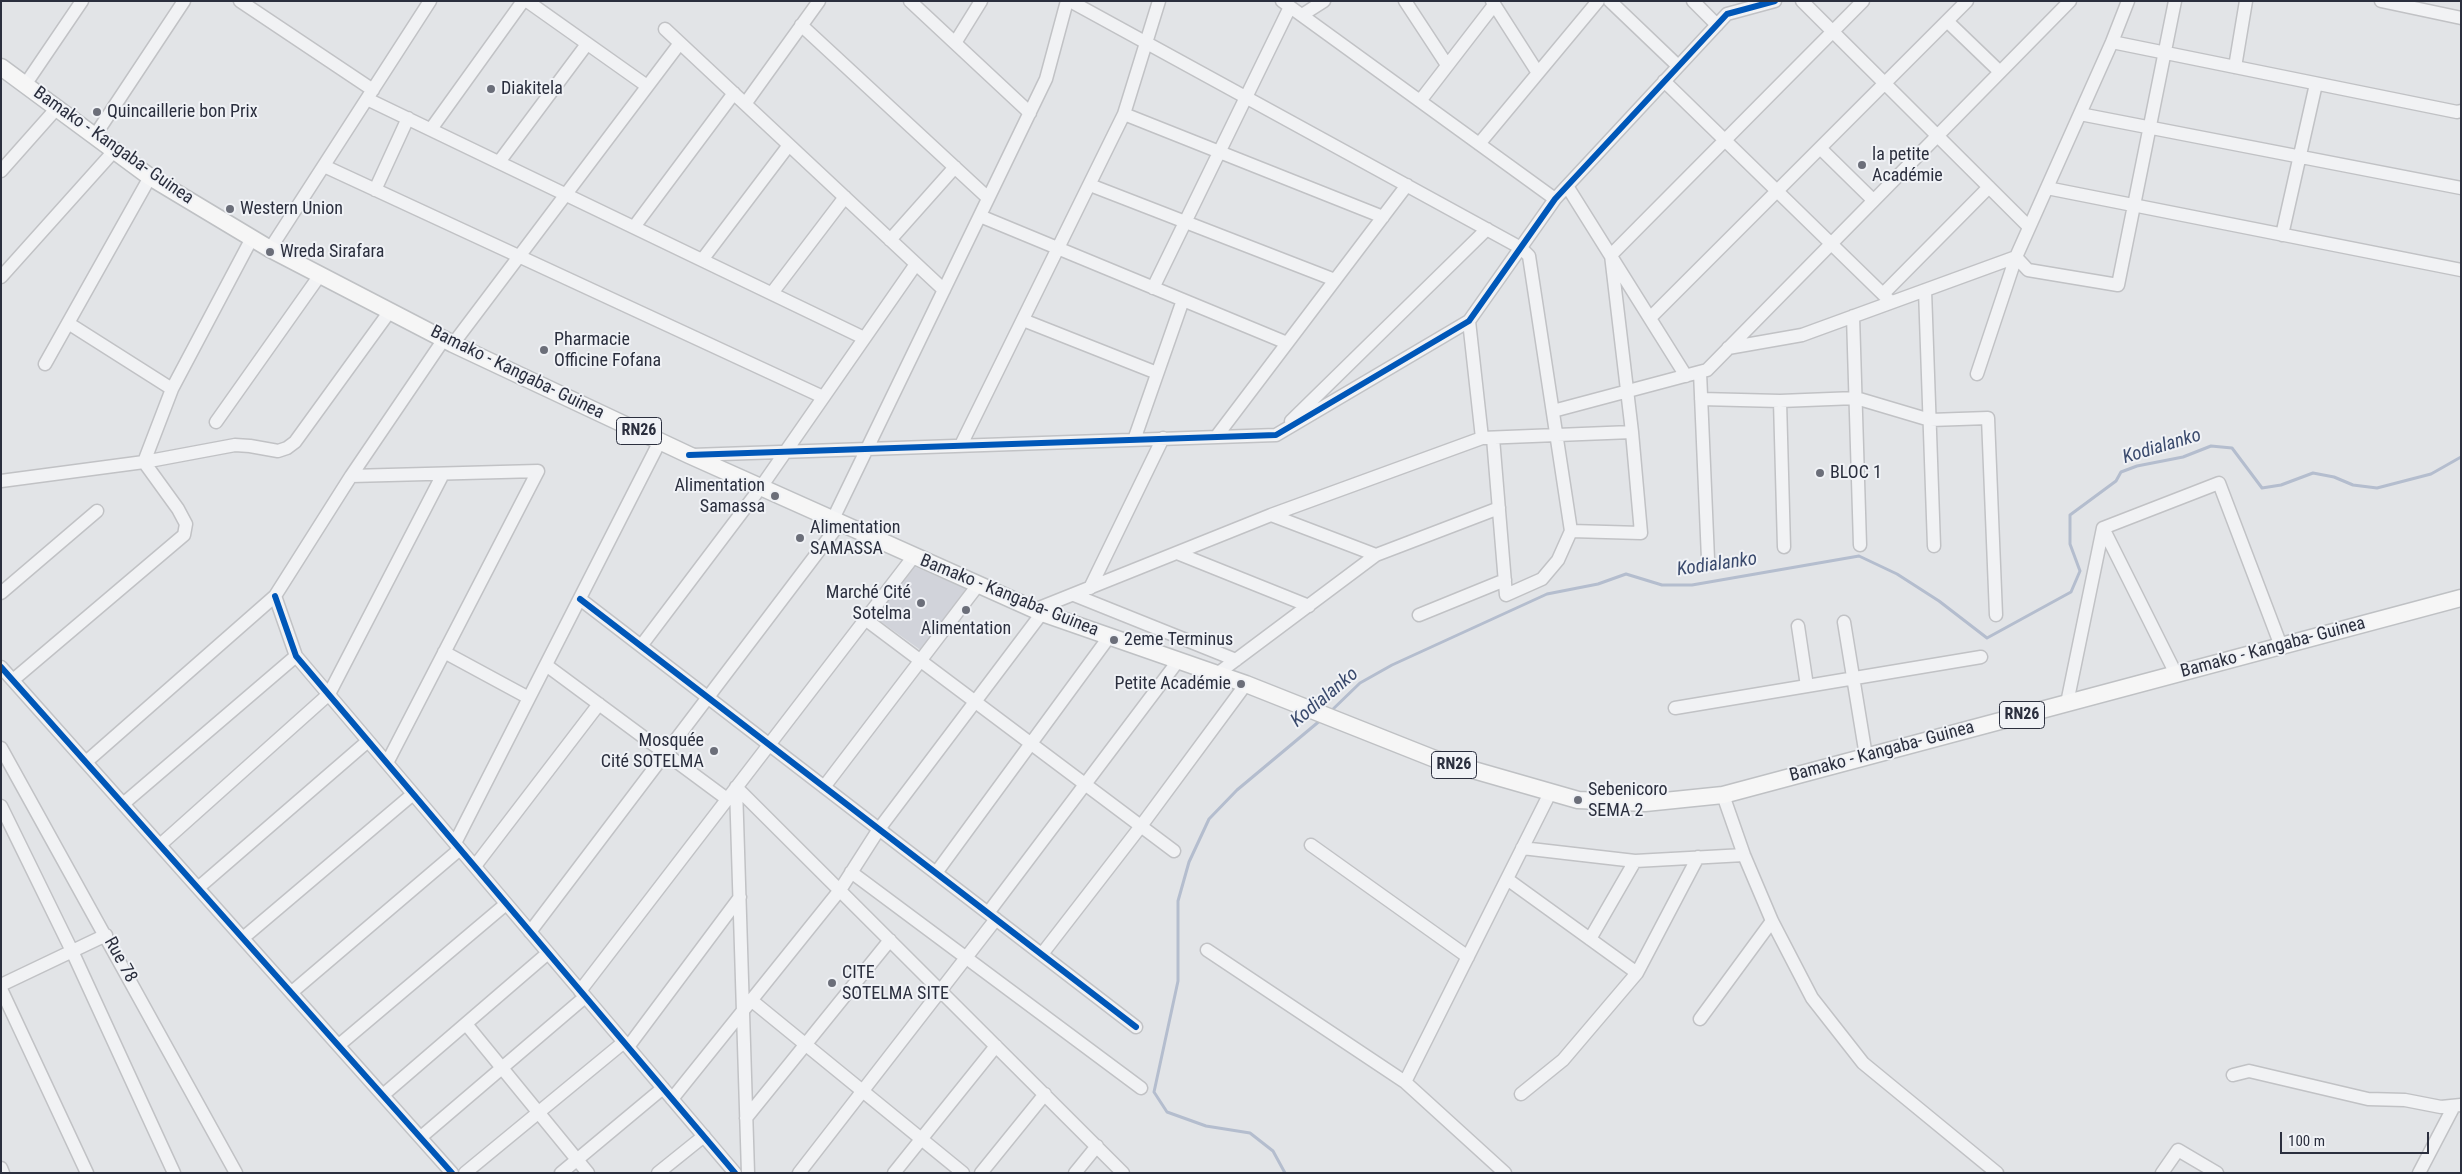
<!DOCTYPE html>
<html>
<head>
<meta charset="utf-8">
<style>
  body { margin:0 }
  #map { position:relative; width:2462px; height:1174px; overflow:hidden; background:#e2e4e7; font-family:"Roboto Condensed",sans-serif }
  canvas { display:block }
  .frame { position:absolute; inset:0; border:2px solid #2b2f3e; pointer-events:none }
  .scale { position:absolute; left:2280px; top:1132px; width:149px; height:22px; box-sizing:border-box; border:2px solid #2b2f3e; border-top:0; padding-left:6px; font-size:15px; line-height:18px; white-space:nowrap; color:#2b2f3e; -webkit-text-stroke:4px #f0f2f6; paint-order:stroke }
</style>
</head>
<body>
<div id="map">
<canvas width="2462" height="1174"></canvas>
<div class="frame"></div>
<div class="scale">100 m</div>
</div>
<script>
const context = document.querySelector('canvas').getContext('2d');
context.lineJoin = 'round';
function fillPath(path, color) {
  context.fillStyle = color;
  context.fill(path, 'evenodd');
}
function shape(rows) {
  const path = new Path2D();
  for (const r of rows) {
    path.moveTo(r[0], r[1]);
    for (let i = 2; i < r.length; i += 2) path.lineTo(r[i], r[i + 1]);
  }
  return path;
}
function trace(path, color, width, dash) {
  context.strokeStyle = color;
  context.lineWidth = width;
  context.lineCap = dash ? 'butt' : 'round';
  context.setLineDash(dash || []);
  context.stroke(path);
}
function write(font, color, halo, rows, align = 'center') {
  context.font = font + ' "Roboto Condensed",sans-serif';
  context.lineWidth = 4;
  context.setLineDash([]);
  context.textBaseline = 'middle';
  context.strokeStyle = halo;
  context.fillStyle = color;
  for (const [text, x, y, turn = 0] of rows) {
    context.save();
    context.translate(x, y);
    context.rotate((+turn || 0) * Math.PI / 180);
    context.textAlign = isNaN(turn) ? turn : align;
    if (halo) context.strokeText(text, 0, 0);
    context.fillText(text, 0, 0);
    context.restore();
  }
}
fillPath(shape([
  [911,565,969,590,922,651,873,616]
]), '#d1d3da');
trace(shape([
  [1330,712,1360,683,1392,665,1547,594,1598,584,1626,574,1662,585,1692,585,1859,556,1897,574,1939,601,1987,638,2071,592,2080,571,2070,544,2070,515,2116,481,2121,472,2137,466,2183,457,2211,446,2232,448,2262,488,2281,485,2313,473,2334,477,2353,485,2377,488,2431,474,2461,457],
  [1285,1173,1273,1151,1250,1133,1206,1126,1167,1112,1154,1092,1178,981,1178,901,1189,862,1209,819,1237,790,1322,719]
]), '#b4bdce', 3);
const minor = shape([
  [240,1,373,90],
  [527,1,647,86],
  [910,1,1030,113],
  [1070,1,1521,248,1529,256,1571,531],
  [1282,1,1555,199],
  [1405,1,1447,65],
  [1492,1,1538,73],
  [1610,1,1678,66],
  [1693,1,1717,25],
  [1802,1,2029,227],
  [2381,1,2461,18],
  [1302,15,1324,1],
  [1947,21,1999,71],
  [801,25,988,198],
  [665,29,944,290],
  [2112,42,2457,112,2461,111],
  [955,43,981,1],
  [2235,67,2246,1],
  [1664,81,1891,302],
  [25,85,82,1],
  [367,99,864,338],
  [1420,101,1494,5],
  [745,104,819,1],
  [1124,114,1383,217],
  [2080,114,2461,188],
  [431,129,523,1],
  [94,137,184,1],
  [1479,144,1598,1],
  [1820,148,1873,200],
  [499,162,587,44],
  [324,166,823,397],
  [1,171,56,109],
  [1090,185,1335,280],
  [1567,186,1686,376],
  [2047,188,2461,270],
  [375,190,408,118],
  [980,216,1287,343],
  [634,227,734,93],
  [2282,235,2316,84],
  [890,240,955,167],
  [270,249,430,1],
  [2016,257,2028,270,2118,285,2175,1],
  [702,260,789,145],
  [1,277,114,151],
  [1153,288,1290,7],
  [1925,290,1934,546],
  [772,293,845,197],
  [1883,294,1989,187],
  [1853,316,1860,545],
  [1650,318,1967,1],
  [1023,320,1157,373],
  [1469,321,1482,438],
  [68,323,172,389],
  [453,344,680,43],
  [1728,348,1802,335,2016,257],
  [45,364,150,177],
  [1700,372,1708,559],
  [1977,374,2016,257,2112,42,2128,1],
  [1701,399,1780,401,1856,398,1930,420,1988,418,1996,615],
  [1780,401,1784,547],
  [1553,411,1707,370,2070,1],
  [1291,421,1487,229],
  [216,422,320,275],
  [1216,437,1407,185],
  [1493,438,1506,595,1542,579,1558,560,1571,531,1641,533,1632,432,1611,255,1863,1],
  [1134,440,1183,300],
  [961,445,1124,114,1159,1],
  [692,455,1276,435,1469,321,1555,199,1727,14,1775,1],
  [351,476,538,471,387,763],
  [1,481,144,462,235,445,250,446,278,451,287,448,295,442,390,311],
  [1271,515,1376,555],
  [833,519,1046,79,1067,1],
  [2103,528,2219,483,2281,646],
  [2103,528,2176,674],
  [1177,553,1309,606],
  [1090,588,1163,438],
  [1,593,97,511],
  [1074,595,1236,660],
  [275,596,296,656,735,1173],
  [580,599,1136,1027],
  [1034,610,1271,515,1482,438,1632,432],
  [1419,615,1505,580],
  [865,619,1174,851],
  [1844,622,1866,756],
  [1798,626,1807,686],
  [641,646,761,487,916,264],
  [444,652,529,698],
  [546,665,727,799],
  [1,667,452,1173],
  [1217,674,1376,555,1499,508],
  [13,680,184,535,186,524,178,509,144,462,172,389,252,238],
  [2067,703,2103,528],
  [1675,708,1981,657],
  [1,748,236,1173],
  [86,762,275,596,351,476,444,339],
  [736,787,1123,1173],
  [736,787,748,1173],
  [824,787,978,585],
  [1723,795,1744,855,1772,921,1812,998,1863,1063,1997,1173],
  [123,804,296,656],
  [1,806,72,951,174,1173],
  [455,843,660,441],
  [160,845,329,694,443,474],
  [1311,845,1468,957],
  [1522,848,1635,861,1744,855],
  [475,866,599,704],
  [851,872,1141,1088],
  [936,873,1109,637],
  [1507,879,1637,973],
  [198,888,368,741],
  [988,913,1178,661],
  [530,932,840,523],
  [243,938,413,794],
  [1590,939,1635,861],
  [1207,950,1405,1082],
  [1042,954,1141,826,1246,684],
  [1,985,106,935],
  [1,989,87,1173],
  [580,991,914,556],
  [292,992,460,849],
  [751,1000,963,1173],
  [1700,1019,1772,921],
  [466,1024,588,1173],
  [339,1045,506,904],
  [628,1047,740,897],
  [2233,1075,2249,1071,2368,1099,2405,1100,2441,1107,2461,1105],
  [1521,1094,1563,1060,1637,973,1698,857],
  [383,1095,548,953],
  [672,1099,840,890,879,829,1042,613],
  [746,1118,890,940],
  [421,1137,585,997],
  [1,1168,3,1173],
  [465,1173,624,1042],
  [561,1173,663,1088],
  [658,1173,704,1136],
  [799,1173,996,919],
  [894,1173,996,1046],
  [981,1173,1045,1094],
  [1075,1173,1097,1146],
  [1505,1173,1405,1082,1550,793],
  [2162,1173,2178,1150,2217,1173],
  [2419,1173,2453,1108]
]);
const major = shape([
  [1,67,150,177,270,249,453,344,689,455,1042,613,1246,684,1435,759,1578,800,1645,803,1723,795,2461,598]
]);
trace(minor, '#c1c2c5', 15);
trace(major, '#bfc1c4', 19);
trace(minor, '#f1f2f4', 12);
trace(major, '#f6f6f6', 16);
trace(shape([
  [689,455,1276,435,1469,321,1555,199,1727,14,1775,1],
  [275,596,296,656,735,1173],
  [580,599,1136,1027],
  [1,667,452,1173]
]), '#0057b8', 6);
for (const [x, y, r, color] of [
  [491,89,5,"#6b6e79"],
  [97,112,5,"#6b6e79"],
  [1862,165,5,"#6b6e79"],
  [230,209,5,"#6b6e79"],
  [270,252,5,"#6b6e79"],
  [544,350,5,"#6b6e79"],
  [1820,473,5,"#6b6e79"],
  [775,496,5,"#6b6e79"],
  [800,538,5,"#6b6e79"],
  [921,603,5,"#6b6e79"],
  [966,610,5,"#6b6e79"],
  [1114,640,5,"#6b6e79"],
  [1241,684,5,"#6b6e79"],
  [714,751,5,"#6b6e79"],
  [1578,800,5,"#6b6e79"],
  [832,983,5,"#6b6e79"]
]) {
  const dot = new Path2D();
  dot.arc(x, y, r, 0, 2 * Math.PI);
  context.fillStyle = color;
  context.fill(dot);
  trace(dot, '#f0f2f6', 2);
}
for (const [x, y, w] of [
  [639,431,45],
  [2022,715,45],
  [1454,765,45]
]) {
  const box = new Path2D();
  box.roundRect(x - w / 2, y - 13.5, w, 27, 4);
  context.fillStyle = '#f0f2f6';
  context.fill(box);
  trace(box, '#2b2f3e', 1);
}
write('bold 16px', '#2b2f3e', null, [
  ["RN26",639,431],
  ["RN26",2022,715],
  ["RN26",1454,765]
]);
write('18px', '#2b2f3e', '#f0f2f6', [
  ["Diakitela",501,89],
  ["Quincaillerie bon Prix",107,112],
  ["la petite",1872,155],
  ["Académie",1872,176],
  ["Western Union",240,209],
  ["Wreda Sirafara",280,252],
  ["Pharmacie",554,340],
  ["Officine Fofana",554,361],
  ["BLOC 1",1830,473],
  ["Alimentation",765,486,"right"],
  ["Samassa",765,507,"right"],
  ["Alimentation",810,528],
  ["SAMASSA",810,549],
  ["Marché Cité",911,593,"right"],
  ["Sotelma",911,614,"right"],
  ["Alimentation",966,629,"center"],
  ["2eme Terminus",1124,640],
  ["Petite Académie",1231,684,"right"],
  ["Mosquée",704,741,"right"],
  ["Cité SOTELMA",704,762,"right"],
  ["Sebenicoro",1588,790],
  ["SEMA 2",1588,811],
  ["CITE",842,973],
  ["SOTELMA SITE",842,994]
], 'left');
write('18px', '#2b2f3e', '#f0f2f6', [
  ["Bamako - Kangaba- Guinea",113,146,35],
  ["Bamako - Kangaba- Guinea",517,373,26],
  ["Bamako - Kangaba- Guinea",1009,596,22],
  ["Bamako - Kangaba- Guinea",2273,648,-15],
  ["Bamako - Kangaba- Guinea",1882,752,-15],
  ["Rue 78",120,960,61]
]);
write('italic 19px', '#3a4a6d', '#f0f2f6', [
  ["Kodialanko",2162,447,-17],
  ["Kodialanko",1717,565,-8],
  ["Kodialanko",1325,698,-40]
]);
</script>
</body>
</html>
